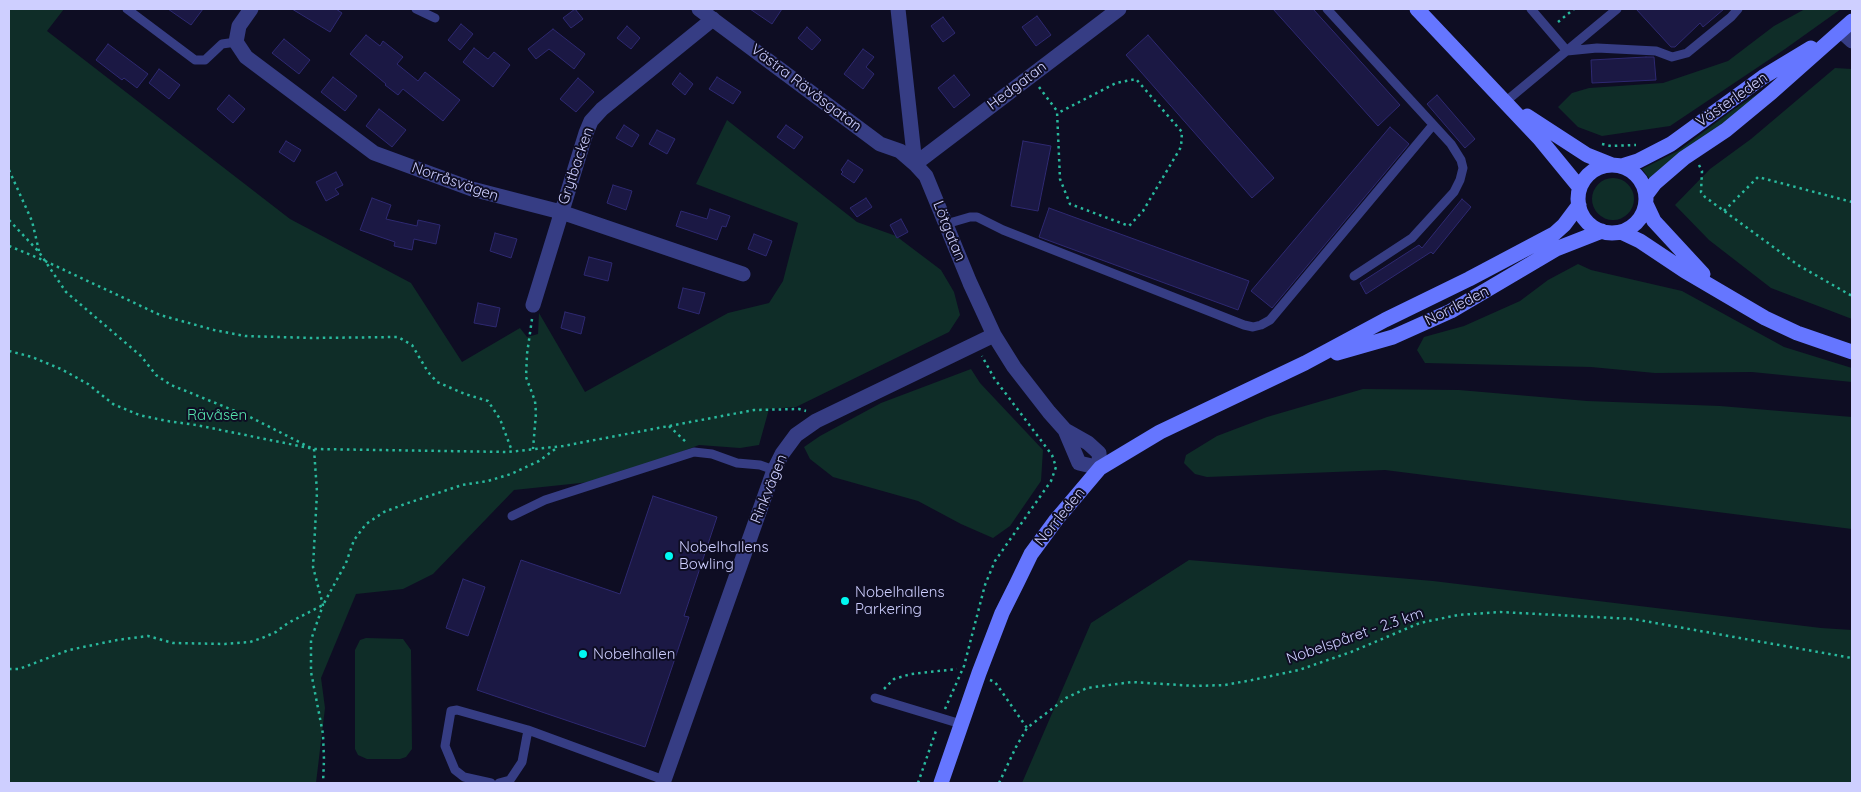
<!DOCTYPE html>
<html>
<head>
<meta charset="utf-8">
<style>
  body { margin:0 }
  #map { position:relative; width:1861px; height:792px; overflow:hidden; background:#0e0d23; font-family:Quicksand,sans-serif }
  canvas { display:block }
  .frame { position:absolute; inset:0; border:10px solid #cecfff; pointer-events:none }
</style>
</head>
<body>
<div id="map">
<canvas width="1861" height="792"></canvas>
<div class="frame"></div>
</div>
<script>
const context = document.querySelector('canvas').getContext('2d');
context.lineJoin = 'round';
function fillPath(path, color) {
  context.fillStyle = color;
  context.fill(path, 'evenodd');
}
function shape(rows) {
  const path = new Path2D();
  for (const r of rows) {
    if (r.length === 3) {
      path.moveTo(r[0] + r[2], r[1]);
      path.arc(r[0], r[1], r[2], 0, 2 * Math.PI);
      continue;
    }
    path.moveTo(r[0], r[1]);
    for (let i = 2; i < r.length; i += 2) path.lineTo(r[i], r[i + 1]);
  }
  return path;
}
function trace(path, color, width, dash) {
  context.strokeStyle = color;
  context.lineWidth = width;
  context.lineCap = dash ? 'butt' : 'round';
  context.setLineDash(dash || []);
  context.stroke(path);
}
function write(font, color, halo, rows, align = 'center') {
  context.font = font + ' Quicksand,sans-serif';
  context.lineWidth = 4;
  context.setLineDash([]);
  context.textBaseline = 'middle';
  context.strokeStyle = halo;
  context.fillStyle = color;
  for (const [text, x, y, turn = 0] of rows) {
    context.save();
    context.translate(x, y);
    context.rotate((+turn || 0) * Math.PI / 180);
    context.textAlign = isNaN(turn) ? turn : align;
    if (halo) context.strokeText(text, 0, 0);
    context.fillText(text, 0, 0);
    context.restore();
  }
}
fillPath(shape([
  [9,9,64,9,47,31,290,219,411,283,462,362,520,328,527,337,538,334,539,313,585,392,728,313,769,303,783,281,798,223,696,184,727,120,857,222,896,236,941,270,954,292,960,315,949,332,796,407,769,409,759,445,740,448,699,445,626,473,590,482,514,490,433,574,403,589,356,594,321,678,325,708,316,783,9,783],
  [1805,9,1841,9,1785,49,1670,126,1602,136,1578,127,1558,107,1572,93,1589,88,1663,83,1728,61,1774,26],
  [1835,68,1852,69,1852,319,1771,288,1709,240,1675,205,1710,169,1751,139],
  [1774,83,1652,182,1642,169,1678,151,1733,110],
  [1613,199,21],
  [1578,264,1591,270,1682,291,1784,347,1852,368,1852,382,1752,372,1655,373,1591,367,1425,363,1417,350,1424,337,1464,326,1520,301,1548,280],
  [971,369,980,383,1043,450,1041,481,1010,526,993,538,961,524,918,501,833,477,810,459,804,447,820,436,881,403],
  [1363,389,1459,390,1587,401,1720,406,1852,417,1852,529,1385,470,1207,477,1195,474,1184,463,1186,455,1217,436,1267,417],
  [1189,560,1433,581,1821,628,1852,630,1852,783,1022,783,1091,623],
  [366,638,403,639,411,650,412,749,406,757,400,759,367,759,358,755,355,749,355,650,360,640]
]), '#0f2d28');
const building = shape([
  [168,9,203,9,191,25,168,9],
  [292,9,336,9,342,13,330,32,292,9],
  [575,9,583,19,571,28,563,18,575,9],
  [750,9,782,9,772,24,750,9],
  [1273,9,1313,9,1400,105,1378,126,1273,9],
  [1636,9,1724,9,1703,27,1700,23,1675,47,1671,47,1636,9],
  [1037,16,1051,35,1036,46,1022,27,1037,16],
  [943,17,955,33,943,42,931,26,943,17],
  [461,24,473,34,460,50,448,40,461,24],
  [627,26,640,38,631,49,617,38,627,26],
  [807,27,821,40,812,50,798,38,807,27],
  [553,29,585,54,574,69,549,49,536,59,528,49,553,29],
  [366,35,380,46,383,41,403,57,397,64,418,81,425,72,460,100,443,121,403,89,398,95,385,85,386,84,350,54,366,35],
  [1148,35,1274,178,1252,198,1126,55,1148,35],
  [284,39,310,60,299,74,272,53,284,39],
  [108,44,148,74,137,88,124,78,122,80,96,60,108,44],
  [474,48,488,59,494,52,510,65,493,87,463,62,474,48],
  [863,49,874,57,866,67,874,74,863,89,844,74,863,49],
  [1646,57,1654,57,1656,80,1592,83,1591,60,1646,57],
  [159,69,180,85,169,99,149,83,159,69],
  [680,73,693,84,685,95,672,84,680,73],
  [954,75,970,95,954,108,938,88,954,75],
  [333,77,357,96,345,111,321,92,333,77],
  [717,77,741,92,733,104,709,89,717,77],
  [578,78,594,92,576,112,560,99,578,78],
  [229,95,245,109,233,123,217,109,229,95],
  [1437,95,1475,139,1465,148,1427,104,1437,95],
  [379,109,406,130,392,147,366,126,379,109],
  [624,125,639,135,632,147,616,138,624,125],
  [786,125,803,137,794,149,777,137,786,125],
  [1390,127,1409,144,1272,308,1251,291,1390,127],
  [657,130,675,139,667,154,649,144,657,130],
  [286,141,301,150,294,162,279,152,286,141],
  [1023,141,1051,146,1038,211,1011,206,1023,141],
  [848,160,863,170,854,183,841,174,843,172,841,170,848,160],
  [336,172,343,185,335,189,339,194,326,201,316,182,336,172],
  [613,185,632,191,626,210,607,203,613,185],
  [372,198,391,205,386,219,417,226,418,220,440,225,436,244,414,239,412,250,394,246,395,242,360,230,372,198],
  [866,198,872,207,857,217,850,208,866,198],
  [1462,199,1471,207,1433,254,1431,252,1366,294,1360,283,1419,245,1422,248,1462,199],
  [1049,208,1249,281,1238,310,1039,237,1049,208],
  [710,209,730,216,726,227,722,226,717,240,676,226,681,211,707,219,710,209],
  [901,219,908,232,897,238,890,225,901,219],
  [495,233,517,239,511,258,490,251,495,233],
  [754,234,772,241,766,256,748,249,754,234],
  [589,257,612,263,608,281,584,275,589,257],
  [683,288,705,293,699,314,678,308,683,288],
  [478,303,500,308,496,327,474,323,478,303],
  [565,312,585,317,581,334,561,328,565,312],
  [653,496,717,517,684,616,689,617,645,747,477,690,521,560,620,594,653,496],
  [463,579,485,587,468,636,446,628,463,579]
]);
fillPath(building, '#1b1844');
trace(building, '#2e2971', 1);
trace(shape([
  [1558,22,1574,9],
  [1039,87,1057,111,1060,179,1070,204,1129,226,1143,211,1181,147,1182,132,1136,79,1116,83,1058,113],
  [1602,144,1611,146,1636,145],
  [1699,165,1702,171,1701,192,1705,197,1798,265,1852,296],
  [9,170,32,221,39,251],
  [1724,211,1758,177,1852,202],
  [9,220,39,252,66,292,141,356,156,375,171,385,250,417,311,448],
  [9,246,43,260,160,315,214,330,245,336,312,338,398,337,412,345,428,372,437,382,465,394,488,401,500,419,512,451],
  [532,319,527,354,526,377,535,401,536,413,533,449],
  [9,351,32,357,61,369,88,384,113,404,139,415,167,421,196,425,314,449,508,452,563,446,754,410,799,409,806,411],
  [669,426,687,443],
  [314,449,317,492,313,567,323,605,311,640,311,672,323,734,324,760,323,783],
  [9,669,19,669,69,650,117,640,148,636,173,643,225,644,250,642,262,638,276,632,288,623,323,605,346,563,354,540,366,524,384,512,405,504,462,485,488,481,511,474,539,461,558,447],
  [990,680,995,682,1027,728],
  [884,689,894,679,911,674,957,669],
  [945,709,964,666,985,585,995,561,1051,481,1056,467,1052,455,994,378,982,356],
  [918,783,937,728],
  [999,783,1016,747,1027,728,1066,698,1087,688,1132,682,1195,686,1225,685,1252,680,1299,670,1351,652,1420,623,1458,615,1500,612,1633,619,1852,658]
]), '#29b99d', 2.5, [2.5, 4]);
trace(shape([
  [127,9,195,60,205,60,222,44,236,42],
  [416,9,435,18],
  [1327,9,1451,144,1461,160,1463,168,1460,180,1454,192,1412,238,1354,276],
  [1531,9,1567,51,1597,48,1656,51,1672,57,1687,53,1731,17,1738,9],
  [1505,102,1617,9],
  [946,224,970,217,977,217,1003,230,1244,325,1253,327,1261,325,1270,320,1433,125],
  [512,516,545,500,694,452,712,454,737,463,760,465,774,470],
  [875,698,961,724],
  [491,783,464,777,455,770,445,746,451,711,457,710,528,730,664,780],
  [499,783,510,780,522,762,528,730]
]), '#363d84', 9);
trace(shape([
  [251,9,239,26,236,42,246,57,374,153,472,189,561,212,743,274],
  [699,9,880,144,900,151,915,164,1119,9],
  [898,9,915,164,926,176,970,283,994,335,1014,367,1049,412,1065,430,1088,443,1099,453,1100,468,1079,463,1065,430],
  [1841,31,1852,41],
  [533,305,586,133,591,121,602,109,713,19],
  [663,783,774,470,782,454,796,435,816,421,994,335]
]), '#363d84', 15);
trace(shape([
  [1417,9,1539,138,1580,188],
  [1527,116,1587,155,1612,165],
  [1612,199,34],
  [1622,166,1638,161,1671,144,1763,77,1811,48],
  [1646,195,1655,183,1684,158,1726,130,1772,92,1852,21],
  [1646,204,1654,221,1703,274],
  [1621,232,1640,241,1685,271,1765,318,1797,333,1852,352],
  [1337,353,1393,337,1451,311,1556,249,1602,231],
  [941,783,979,673,1002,613,1017,583,1031,554,1056,520,1100,468,1160,432,1305,363,1385,320,1469,279,1554,234,1564,225,1579,205]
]), '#6576ff', 15);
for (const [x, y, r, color] of [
  [669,556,5,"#00f9f2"],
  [845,601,5,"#00f9f2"],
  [583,654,5,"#00f9f2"]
]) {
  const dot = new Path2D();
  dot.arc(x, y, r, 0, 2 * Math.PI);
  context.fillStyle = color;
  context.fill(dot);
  trace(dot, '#0e0d23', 2);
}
write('15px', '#cecfff', '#0e0d23', [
  ["Hedgatan",1017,86,-37],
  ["Västra Rävåsgatan",806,88,37],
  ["Västerleden",1732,100,-35],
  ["Grytbacken",576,166,-71],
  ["Norråsvägen",455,182,19],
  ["Lötgatan",949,231,68],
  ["Norrleden",1457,306,-27],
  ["Rinkvägen",769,489,-68],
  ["Norrleden",1060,517,-51],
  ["Nobelspåret - 2.3 km",1355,636,-19]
]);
write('15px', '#55e4ae', '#0e0d23', [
  ["Rävåsen",217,415]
]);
write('15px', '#cecfff', '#0e0d23', [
  ["Nobelhallens",679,547],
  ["Bowling",679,564],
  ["Nobelhallens",855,592],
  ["Parkering",855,609],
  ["Nobelhallen",593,654]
], 'left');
</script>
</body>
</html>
